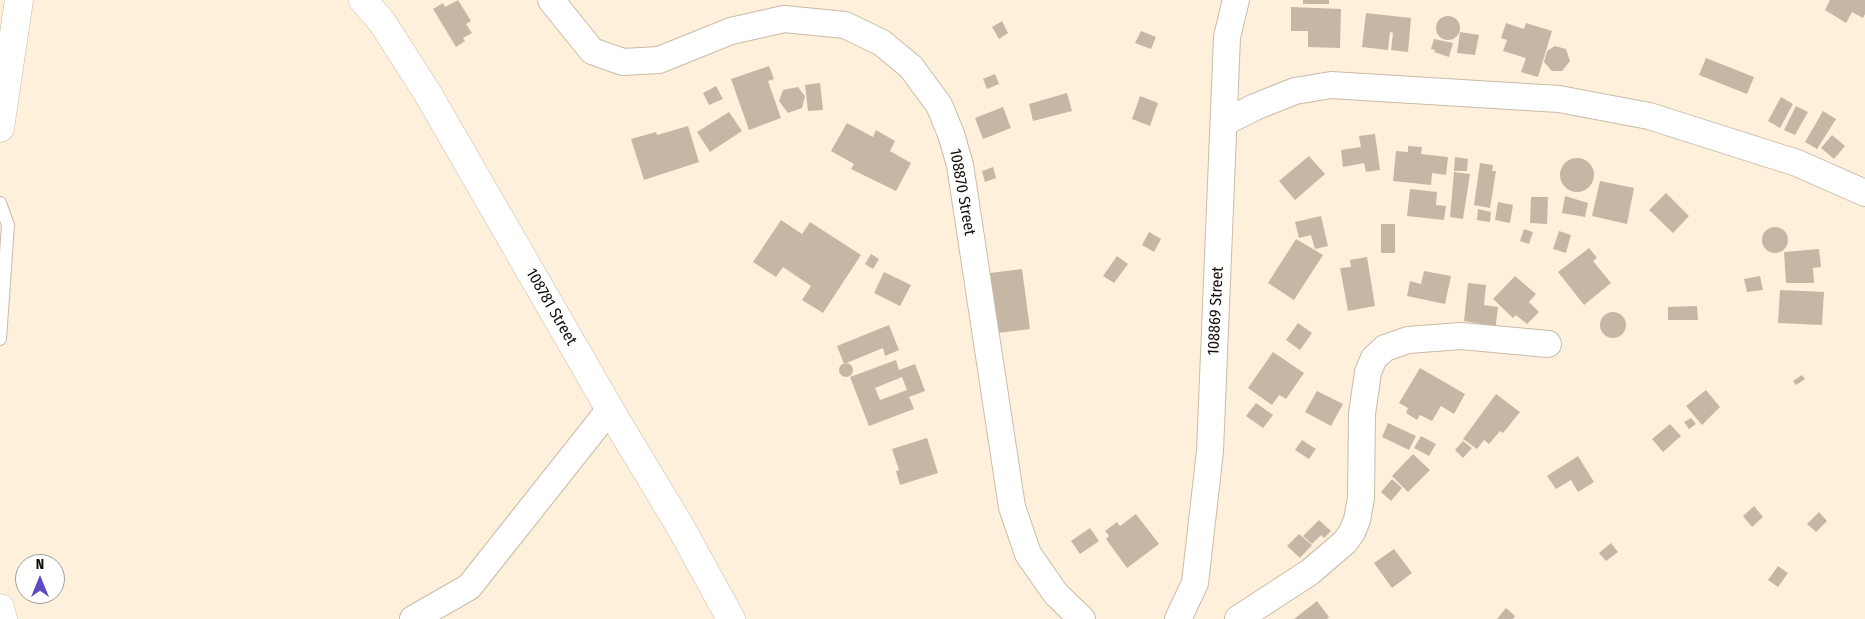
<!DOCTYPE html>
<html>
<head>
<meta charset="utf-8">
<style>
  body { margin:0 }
  #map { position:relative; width:1865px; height:619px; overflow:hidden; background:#fff0dc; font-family:"Fira Sans Condensed",sans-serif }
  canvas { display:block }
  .north { position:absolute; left:15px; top:554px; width:50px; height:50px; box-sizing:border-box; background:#fff; border:1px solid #a09e9c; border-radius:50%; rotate:0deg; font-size:14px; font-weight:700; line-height:20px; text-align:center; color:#120d07 }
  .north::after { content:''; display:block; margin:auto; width:18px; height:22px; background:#5e4ac2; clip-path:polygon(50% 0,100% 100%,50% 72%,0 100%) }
</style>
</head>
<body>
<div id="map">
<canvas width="1865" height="619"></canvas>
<div class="north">N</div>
</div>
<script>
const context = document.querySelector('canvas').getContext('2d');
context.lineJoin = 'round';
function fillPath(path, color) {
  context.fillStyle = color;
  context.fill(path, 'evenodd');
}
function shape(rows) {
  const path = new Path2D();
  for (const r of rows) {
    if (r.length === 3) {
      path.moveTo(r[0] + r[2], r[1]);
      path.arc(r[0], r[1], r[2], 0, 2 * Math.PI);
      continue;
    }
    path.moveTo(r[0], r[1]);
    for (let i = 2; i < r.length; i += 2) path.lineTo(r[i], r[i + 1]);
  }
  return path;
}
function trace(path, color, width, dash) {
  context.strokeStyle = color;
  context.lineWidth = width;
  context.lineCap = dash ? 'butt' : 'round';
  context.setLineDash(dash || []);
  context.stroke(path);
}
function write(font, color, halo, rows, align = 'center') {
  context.font = font + ' "Fira Sans Condensed",sans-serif';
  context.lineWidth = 4;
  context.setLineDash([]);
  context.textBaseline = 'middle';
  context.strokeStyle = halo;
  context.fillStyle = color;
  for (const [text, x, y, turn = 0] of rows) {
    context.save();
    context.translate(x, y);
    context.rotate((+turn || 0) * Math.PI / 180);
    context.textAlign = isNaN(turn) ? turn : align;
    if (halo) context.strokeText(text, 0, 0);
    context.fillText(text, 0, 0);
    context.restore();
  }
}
fillPath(shape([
  [458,0,471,21,466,24,472,33,463,38,465,41,456,47,433,9,443,3,445,7],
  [1303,0,1329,0,1329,4,1303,4],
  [1830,0,1865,0,1865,14,1863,18,1852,12,1846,23,1825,10],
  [1291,7,1341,9,1340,48,1308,47,1308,31,1291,31],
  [1366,13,1411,18,1408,52,1391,50,1393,33,1390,32,1388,50,1362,47],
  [1448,28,12],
  [1002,21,1008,33,999,39,992,27],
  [1506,23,1524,29,1526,23,1552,31,1538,77,1521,72,1526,58,1503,51,1507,40,1501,38],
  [1141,31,1156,37,1151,49,1135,43],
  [1460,32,1479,35,1475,55,1457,53],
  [1434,39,1453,43,1449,57,1434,52,1435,50,1431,49],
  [1555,46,1566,49,1570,61,1562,71,1552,71,1544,62,1547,51],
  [1706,58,1754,77,1747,94,1699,75],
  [769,66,774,79,768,81,781,118,749,130,731,79],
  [995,74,999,84,987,89,983,79],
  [820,83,823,110,808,111,805,85],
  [716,86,723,99,709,105,703,93],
  [798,87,805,96,802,108,788,113,779,101,783,90],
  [1067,93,1072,111,1033,121,1029,104],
  [1140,96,1158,103,1150,126,1132,119],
  [1781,97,1793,104,1780,128,1768,121],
  [1796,106,1808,112,1795,135,1784,130],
  [1003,107,1011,128,983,139,975,118],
  [1823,111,1836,119,1817,149,1805,142],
  [729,112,742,131,710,152,697,132],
  [847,123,873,137,876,130,895,141,890,151,911,163,896,191,851,169,854,164,831,151],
  [688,126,699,162,644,180,631,139,656,132,657,135],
  [1375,134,1380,170,1366,172,1364,163,1343,167,1341,150,1361,147,1359,136],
  [1832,135,1845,146,1834,159,1821,148],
  [1408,146,1422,147,1421,154,1448,157,1446,175,1432,173,1431,185,1393,181,1396,151,1408,152],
  [1309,156,1325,174,1295,200,1279,181],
  [1455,157,1468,159,1467,171,1454,171],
  [1577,175,17],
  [1480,163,1493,165,1492,171,1496,171,1490,208,1474,205],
  [993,167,996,178,985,182,982,171],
  [1454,172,1470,174,1463,219,1450,217],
  [1600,181,1634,188,1627,224,1592,216],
  [1410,189,1437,192,1436,205,1446,206,1444,220,1407,216],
  [1666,193,1689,216,1673,233,1649,210],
  [1565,196,1588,203,1585,217,1562,213],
  [1531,197,1548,197,1547,224,1530,223],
  [1498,202,1513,205,1510,223,1495,220],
  [1478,209,1491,212,1490,222,1477,220],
  [1321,216,1328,246,1315,249,1311,235,1299,238,1295,222],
  [781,220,802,234,810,222,861,255,823,313,802,300,811,286,783,267,776,277,753,262],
  [1381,224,1395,224,1395,253,1381,253],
  [1775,240,13],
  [1524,229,1533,232,1529,244,1520,241],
  [1559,231,1571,235,1566,253,1553,249],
  [1149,232,1161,239,1154,252,1142,245],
  [1296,239,1323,255,1294,300,1268,283],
  [1589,248,1597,258,1593,261,1611,283,1584,305,1558,272],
  [1819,249,1821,267,1813,268,1814,283,1786,283,1784,252],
  [871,254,879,259,873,269,865,264],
  [1117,256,1128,264,1114,283,1103,276],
  [1367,257,1375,306,1348,311,1340,268,1351,267,1350,260],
  [1022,269,1030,329,998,333,990,273],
  [1424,271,1451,276,1445,304,1407,296,1410,281,1421,284],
  [884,272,911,285,900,306,874,293],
  [1515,276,1536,294,1529,302,1539,312,1527,324,1516,315,1513,318,1493,299],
  [1760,276,1763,290,1747,292,1744,279],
  [1468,283,1486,285,1484,305,1498,307,1495,332,1482,331,1482,324,1464,321],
  [1780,290,1824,292,1822,325,1778,323],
  [1697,306,1698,320,1668,320,1668,307],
  [1613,325,13],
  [1298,323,1312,333,1300,350,1286,340],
  [889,325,899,350,885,356,883,348,844,364,837,346],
  [1273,352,1304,373,1286,399,1279,395,1272,405,1248,388],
  [896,360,899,370,915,364,925,391,909,397,914,409,869,426,850,377],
  [902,377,907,390,880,400,875,388],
  [846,370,7],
  [1420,368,1465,394,1454,414,1441,406,1432,421,1420,415,1417,420,1406,413,1408,408,1399,403],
  [1802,375,1805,379,1796,385,1793,381],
  [1706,390,1720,407,1702,425,1686,406],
  [1317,391,1343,404,1331,426,1305,412],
  [1496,394,1520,412,1503,433,1500,431,1489,444,1484,440,1477,449,1463,439],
  [1256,403,1273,415,1263,428,1246,416],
  [1691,418,1696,424,1689,429,1684,422],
  [1388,423,1416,436,1409,450,1382,437],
  [1670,424,1681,436,1663,452,1652,439],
  [1421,436,1436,444,1429,456,1414,448],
  [927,438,938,473,900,485,896,471,899,470,892,449],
  [1302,440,1316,449,1309,459,1295,450],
  [1463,441,1472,448,1463,458,1455,450],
  [1413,454,1430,470,1408,492,1392,476],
  [1578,456,1594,482,1578,492,1571,480,1556,489,1547,476],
  [1392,479,1402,488,1391,501,1381,492],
  [1754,506,1763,517,1752,527,1743,516],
  [1819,512,1827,521,1816,532,1807,524],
  [1136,514,1159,544,1127,568,1106,539,1109,536,1105,531,1117,522,1120,526],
  [1319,520,1331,531,1324,538,1321,535,1312,544,1303,536],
  [1090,528,1099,541,1080,554,1071,541],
  [1299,534,1312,545,1300,558,1287,546],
  [1611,543,1618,552,1606,561,1599,553],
  [1394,549,1412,573,1392,588,1374,563],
  [1778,566,1788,573,1778,587,1768,580],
  [1317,601,1329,617,1327,619,1294,619],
  [1506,608,1515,616,1513,619,1497,619]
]), '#c5b7a4');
const service = shape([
  [0,203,8,225,0,339]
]);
const minor = shape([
  [551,0,592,51,623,62,659,60,731,31,784,19,845,25,882,43,911,67,939,105,951,134,960,165,1012,507,1028,554,1056,594,1082,619],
  [1225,122,1255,107,1295,91,1331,85,1559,99,1649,116,1797,163,1865,193],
  [413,619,469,587,610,409],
  [1178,619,1195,583,1210,451,1227,37,1236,0],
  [1238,619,1310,572,1345,542,1352,532,1357,520,1361,498,1362,414,1368,372,1374,358,1385,348,1408,340,1461,336,1548,344]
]);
const tertiary = shape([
  [363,0,382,22,428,94,616,420,680,526,731,619]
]);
const secondary = shape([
  [0,128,19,0],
  [0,608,3,619]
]);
trace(service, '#c9bba8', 14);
trace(minor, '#c9bba8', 28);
trace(tertiary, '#c9bba8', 29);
trace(secondary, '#c9bba8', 29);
trace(service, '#fff', 12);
trace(minor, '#fff', 26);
trace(tertiary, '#fff', 28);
trace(secondary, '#fff', 28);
write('16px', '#120d07', '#fff', [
  ["108870 Street",962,192,80],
  ["108781 Street",551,307,60],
  ["108869 Street",1216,311,-87]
]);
</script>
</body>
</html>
